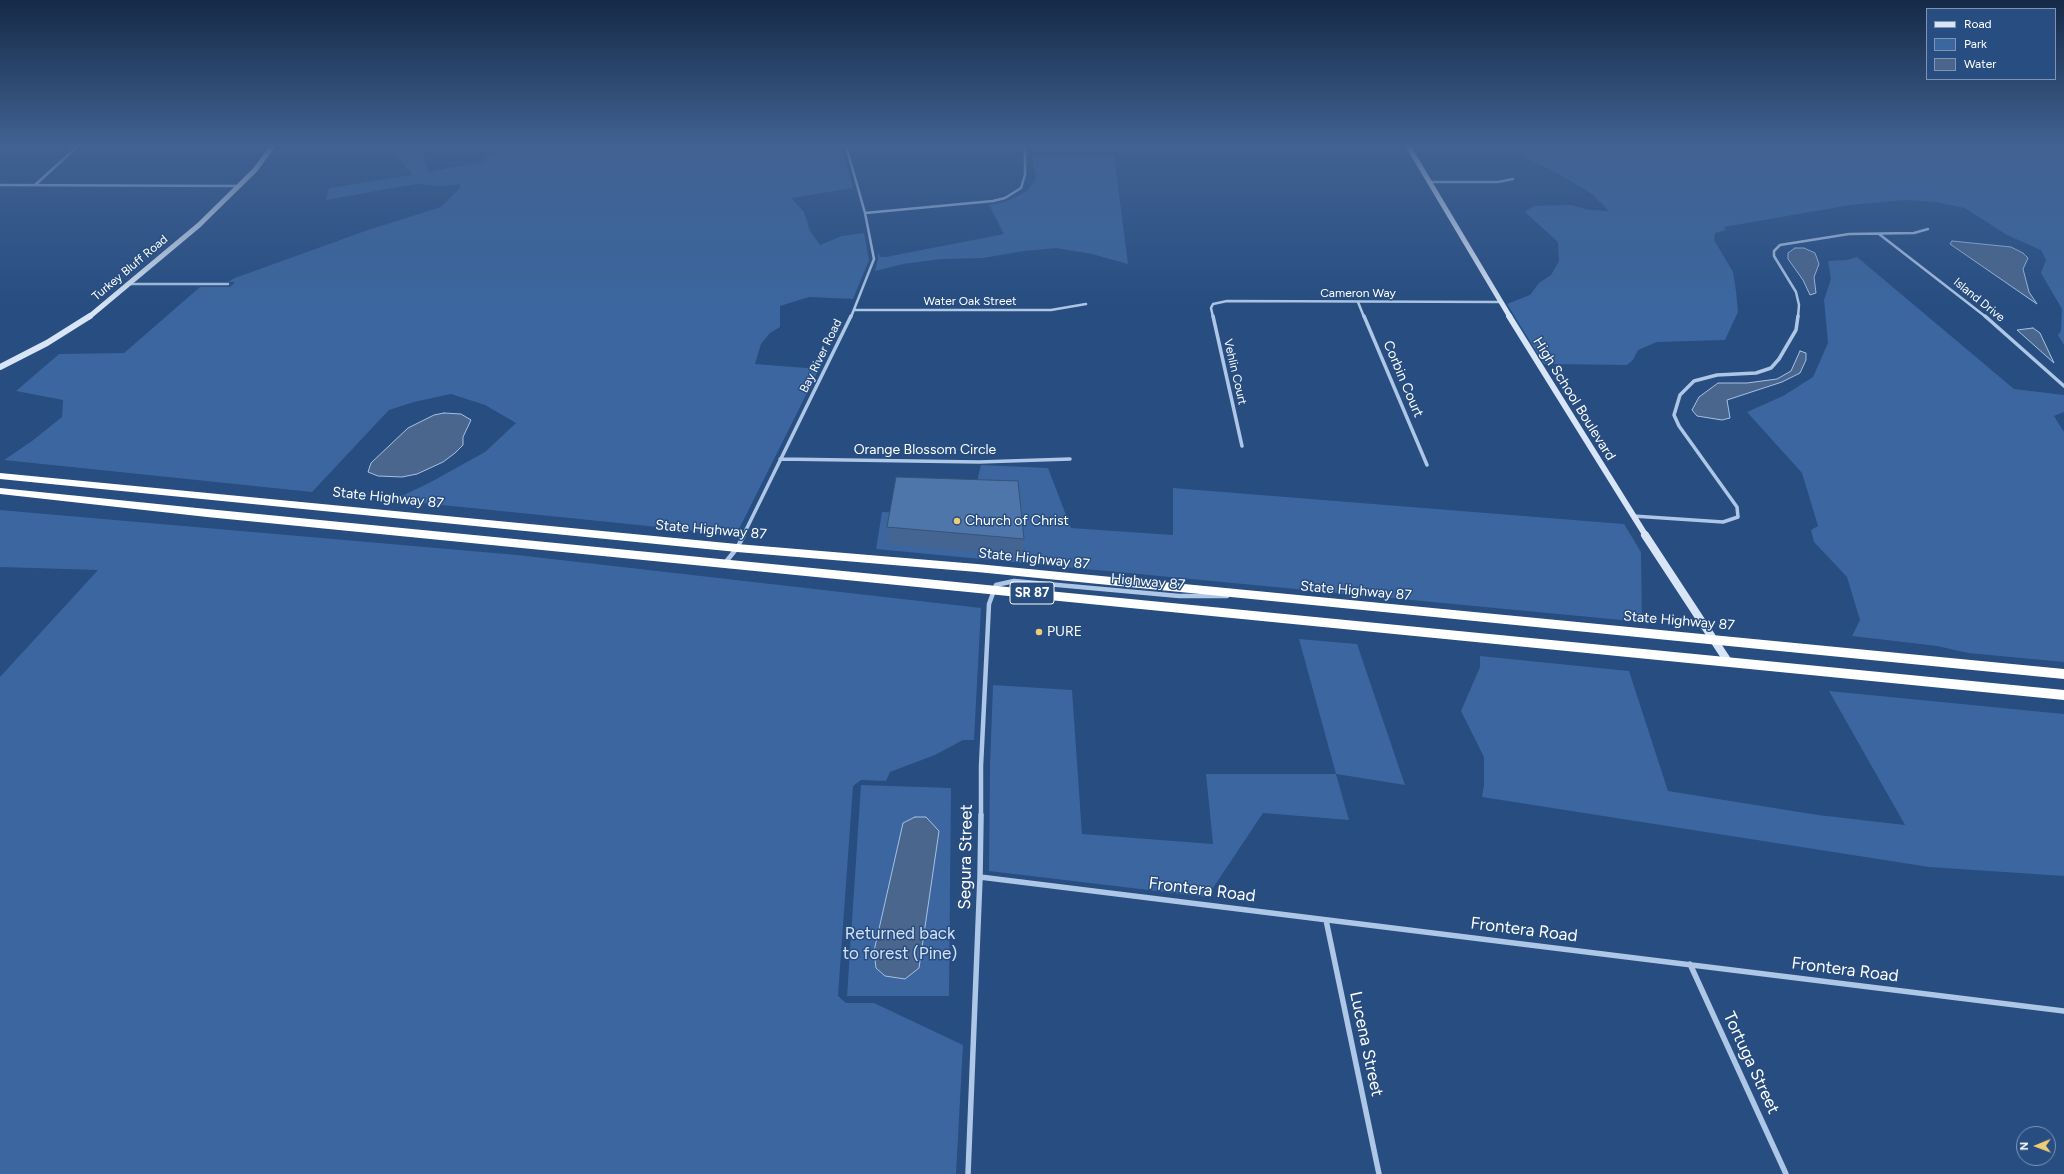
<!DOCTYPE html>
<html>
<head>
<meta charset="utf-8">
<style>
  body { margin:0 }
  #map { position:relative; width:2064px; height:1174px; overflow:hidden; background:#274d81; font-family:Figtree,sans-serif }
  canvas { display:block }
  .legend { position:absolute; left:1926px; top:8px; width:130px; height:72px; box-sizing:border-box; background:#274d81; border:1px solid #7d94b3; margin:0; padding:5px 7px; list-style:none; font-size:12px; color:#fff }
  .legend li { display:flex; align-items:center; gap:8px; height:20px }
  .legend b { width:20px; border:1px solid #7d94b3 }
  .north { position:absolute; left:2016px; top:1126px; width:40px; height:40px; box-sizing:border-box; background:#274d81; border:1px solid #7d94b3; border-radius:50%; rotate:269deg; font-size:11px; font-weight:700; line-height:16px; text-align:center; color:#fff }
  .north::after { content:''; display:block; margin:auto; width:14px; height:18px; background:#efcd74; clip-path:polygon(50% 0,100% 100%,50% 72%,0 100%) }
</style>
</head>
<body>
<div id="map">
<canvas width="2064" height="1174"></canvas>
<ul class="legend">
<li><b style="height:5px;background:#d8e5f6"></b>Road</li>
<li><b style="height:11px;background:#3b669f"></b>Park</li>
<li><b style="height:11px;background:#4b668c"></b>Water</li>
</ul>
<div class="north">N</div>
</div>
<script>
const context = document.querySelector('canvas').getContext('2d');
context.lineJoin = 'round';
function fillPath(path, color) {
  context.fillStyle = color;
  context.fill(path, 'evenodd');
}
function shape(rows) {
  const path = new Path2D();
  for (const r of rows) {
    path.moveTo(r[0], r[1]);
    for (let i = 2; i < r.length; i += 2) path.lineTo(r[i], r[i + 1]);
  }
  return path;
}
function trace(path, color, width, dash) {
  context.strokeStyle = color;
  context.lineWidth = width;
  context.lineCap = dash ? 'butt' : 'round';
  context.setLineDash(dash || []);
  context.stroke(path);
}
function write(font, color, halo, rows, align = 'center') {
  context.font = font + ' Figtree,sans-serif';
  context.lineWidth = 3;
  context.setLineDash([]);
  context.textBaseline = 'middle';
  context.strokeStyle = halo;
  context.fillStyle = color;
  for (const [text, x, y, turn = 0] of rows) {
    context.save();
    context.translate(x, y);
    context.rotate((+turn || 0) * Math.PI / 180);
    context.textAlign = isNaN(turn) ? turn : align;
    if (halo) context.strokeText(text, 0, 0);
    context.fillText(text, 0, 0);
    context.restore();
  }
}
fillPath(shape([
  [388,146,422,146,428,172,481,162,491,154,536,146,842,146,853,188,791,198,804,212,810,231,820,245,842,236,864,233,869,260,853,299,809,297,780,306,780,327,770,333,761,344,755,364,819,369,736,535,393,500,429,483,485,452,516,423,485,405,451,394,414,402,389,410,312,492,4,460,32,441,62,417,63,400,16,391,59,354,124,353,200,287,230,287,235,282,228,282,235,278,368,230,441,207,460,188,460,184,442,186,416,184,326,200,329,188,413,175],
  [1500,146,2064,146,2064,345,2058,335,2061,331,2062,309,2041,273,2046,260,2041,250,2007,235,1965,208,1936,202,1903,200,1850,205,1724,227,1726,230,1715,233,1714,240,1733,272,1736,291,1738,312,1725,340,1657,342,1638,350,1633,360,1627,365,1544,364,1507,304,1530,295,1539,283,1551,275,1559,261,1558,242,1525,212,1534,206,1571,205,1589,210,1609,211,1592,194,1559,174],
  [1114,155,1128,264,1092,254,1057,248,1023,251,983,258,941,259,903,264,875,271,878,259,878,252,880,257,886,257,1004,234,989,205,1005,202,1026,192,1036,179,1032,156],
  [1857,257,2014,389,2064,395,2064,412,2054,416,2064,432,2064,662,1968,653,1937,646,1852,636,1860,620,1847,577,1814,542,1811,530,1818,526,1802,473,1747,412,1783,396,1813,377,1828,343,1824,300,1831,279,1828,261,1847,260],
  [981,465,1048,468,1071,528,1173,535,1173,488,1624,524,1641,552,1642,622,876,549,882,512,969,515],
  [0,510,517,555,981,608,974,740,963,740,935,755,890,772,886,781,861,780,853,786,838,996,846,1003,874,1003,963,1045,956,1174,0,1174,0,677,98,570,0,567],
  [1299,639,1357,644,1405,785,1336,774,1349,820,1263,813,1207,897,989,871,990,766,993,685,1072,690,1082,834,1213,844,1206,774,1336,774],
  [1480,656,1629,671,1668,791,1818,815,1905,825,1829,691,2064,714,2064,876,1929,867,1482,797,1484,785,1484,757,1461,711,1480,667],
  [861,785,951,788,949,996,847,996]
]), '#3b669f');
const water = shape([
  [1952,241,2011,247,2023,253,2028,258,2023,269,2029,292,2037,304,1950,244,1952,241],
  [1795,248,1804,248,1815,253,1819,264,1814,277,1816,293,1810,295,1803,280,1788,259,1788,253,1795,248],
  [2033,328,2040,333,2054,363,2017,330,2033,328],
  [1800,351,1806,353,1806,360,1800,373,1782,382,1727,400,1730,418,1722,420,1697,416,1692,410,1699,397,1718,383,1747,383,1777,379,1791,371,1800,351],
  [444,413,461,414,471,420,463,437,463,445,455,453,443,462,417,474,402,477,378,476,368,472,371,463,408,428,434,415,444,413],
  [915,817,926,817,939,831,919,968,905,979,885,976,876,968,874,951,903,823,915,817]
]);
fillPath(water, '#4b668c');
trace(water, '#a3c2e7', 1);
trace(shape([
  [846,146,865,213,874,259,851,317],
  [1430,182,1498,182,1513,179],
  [0,185,240,186],
  [35,185,78,146],
  [865,213,993,201,1005,198,1021,188,1025,175,1025,146],
  [1879,234,1986,317],
  [129,284,228,284],
  [1358,302,1364,317],
  [854,310,1051,310,1086,304],
  [1213,317,1211,308,1213,304,1227,301,1501,302],
  [1798,317,1799,305,1796,292,1774,256,1774,251,1780,245,1849,234,1914,233,1928,229]
]), '#afc7e6', 2.5);
trace(shape([
  [1213,316,1242,446],
  [1364,316,1427,465],
  [1985,316,2064,386],
  [780,459,979,462,1070,459],
  [1633,516,1723,522,1738,517,1737,507,1679,426,1674,415,1680,395,1694,381,1717,375,1756,373,1771,368,1779,359,1796,330,1798,316],
  [743,536,851,316]
]), '#afc7e6', 3.5);
trace(shape([
  [725,563,737,548,744,535],
  [981,816,981,766,989,604,996,585,1014,581,1179,596,1227,596]
]), '#afc7e6', 4.5);
trace(shape([
  [980,877,2064,1011],
  [1326,920,1379,1174],
  [1690,964,1786,1174],
  [968,1174,980,877,981,815]
]), '#afc7e6', 5.5);
trace(shape([
  [1408,146,1510,317],
  [89,317,199,225,255,170,273,146]
]), '#d8e5f6', 5);
trace(shape([
  [1509,316,1646,536],
  [0,367,47,343,90,316]
]), '#d8e5f6', 6);
trace(shape([
  [1645,535,1727,660]
]), '#d8e5f6', 8);
fillPath(shape([
  [0,473,737,544,977,564,2064,669,2064,679,977,572,737,552,0,479,0,473],
  [0,488,207,509,2064,690,2064,700,207,517,0,494,0,488]
]), '#fff');
fillPath(shape([
  [887,527,1024,539,1024,557,889,544]
]), '#446592');
const building = shape([
  [896,477,1018,481,1024,539,887,527,896,477]
]);
fillPath(building, '#4f76aa');
trace(building, '#375377', 1);
const sky = context.createLinearGradient(0, 0, 0, 310);
sky.addColorStop(0, '#152a47');
sky.addColorStop(0.47, '#416292');
sky.addColorStop(1, '#41629200');
context.fillStyle = sky;
context.fillRect(0, 0, 2064, 310);
for (const [x, y, r, color] of [
  [957,521,4,"#efcd74"],
  [1039,632,4,"#efcd74"]
]) {
  const dot = new Path2D();
  dot.arc(x, y, r, 0, 2 * Math.PI);
  context.fillStyle = color;
  context.fill(dot);
  trace(dot, '#274d81', 1.5);
}
write('12px', '#fff', '#274d81', [
  ["Turkey Bluff Road",130,268,-40],
  ["Cameron Way",1358,293],
  ["Island Drive",1979,300,39],
  ["Water Oak Street",970,301],
  ["Bay River Road",821,356,-64],
  ["Vehlin Court",1235,372,77]
]);
for (const [x, y, w] of [
  [1032,593,44]
]) {
  const box = new Path2D();
  box.roundRect(x - w / 2, y - 11, w, 22, 3);
  context.fillStyle = '#274d81';
  context.fill(box);
  trace(box, '#fff', 1);
}
write('bold 13px', '#fff', null, [
  ["SR 87",1032,593]
]);
write('14px', '#fff', '#274d81', [
  ["Corbin Court",1403,379,67],
  ["High School Boulevard",1574,399,58],
  ["Orange Blossom Circle",925,450],
  ["State Highway 87",388,498,6],
  ["State Highway 87",711,530,5],
  ["State Highway 87",1034,559,6],
  ["Highway 87",1148,582,5],
  ["State Highway 87",1356,591,5],
  ["State Highway 87",1679,621,5]
]);
write('14px', '#fff', '#274d81', [
  ["Church of Christ",965,521],
  ["PURE",1047,632]
], 'left');
write('17px', '#fff', '#274d81', [
  ["Segura Street",966,857,-89],
  ["Frontera Road",1202,890,7],
  ["Frontera Road",1524,930,7],
  ["Frontera Road",1845,970,7],
  ["Lucena Street",1366,1044,78],
  ["Tortuga Street",1751,1063,65]
]);
write('17px', '#d2e1f5', '#274d81', [
  ["Returned back",900,934],
  ["to forest (Pine)",900,954]
]);
</script>
</body>
</html>
